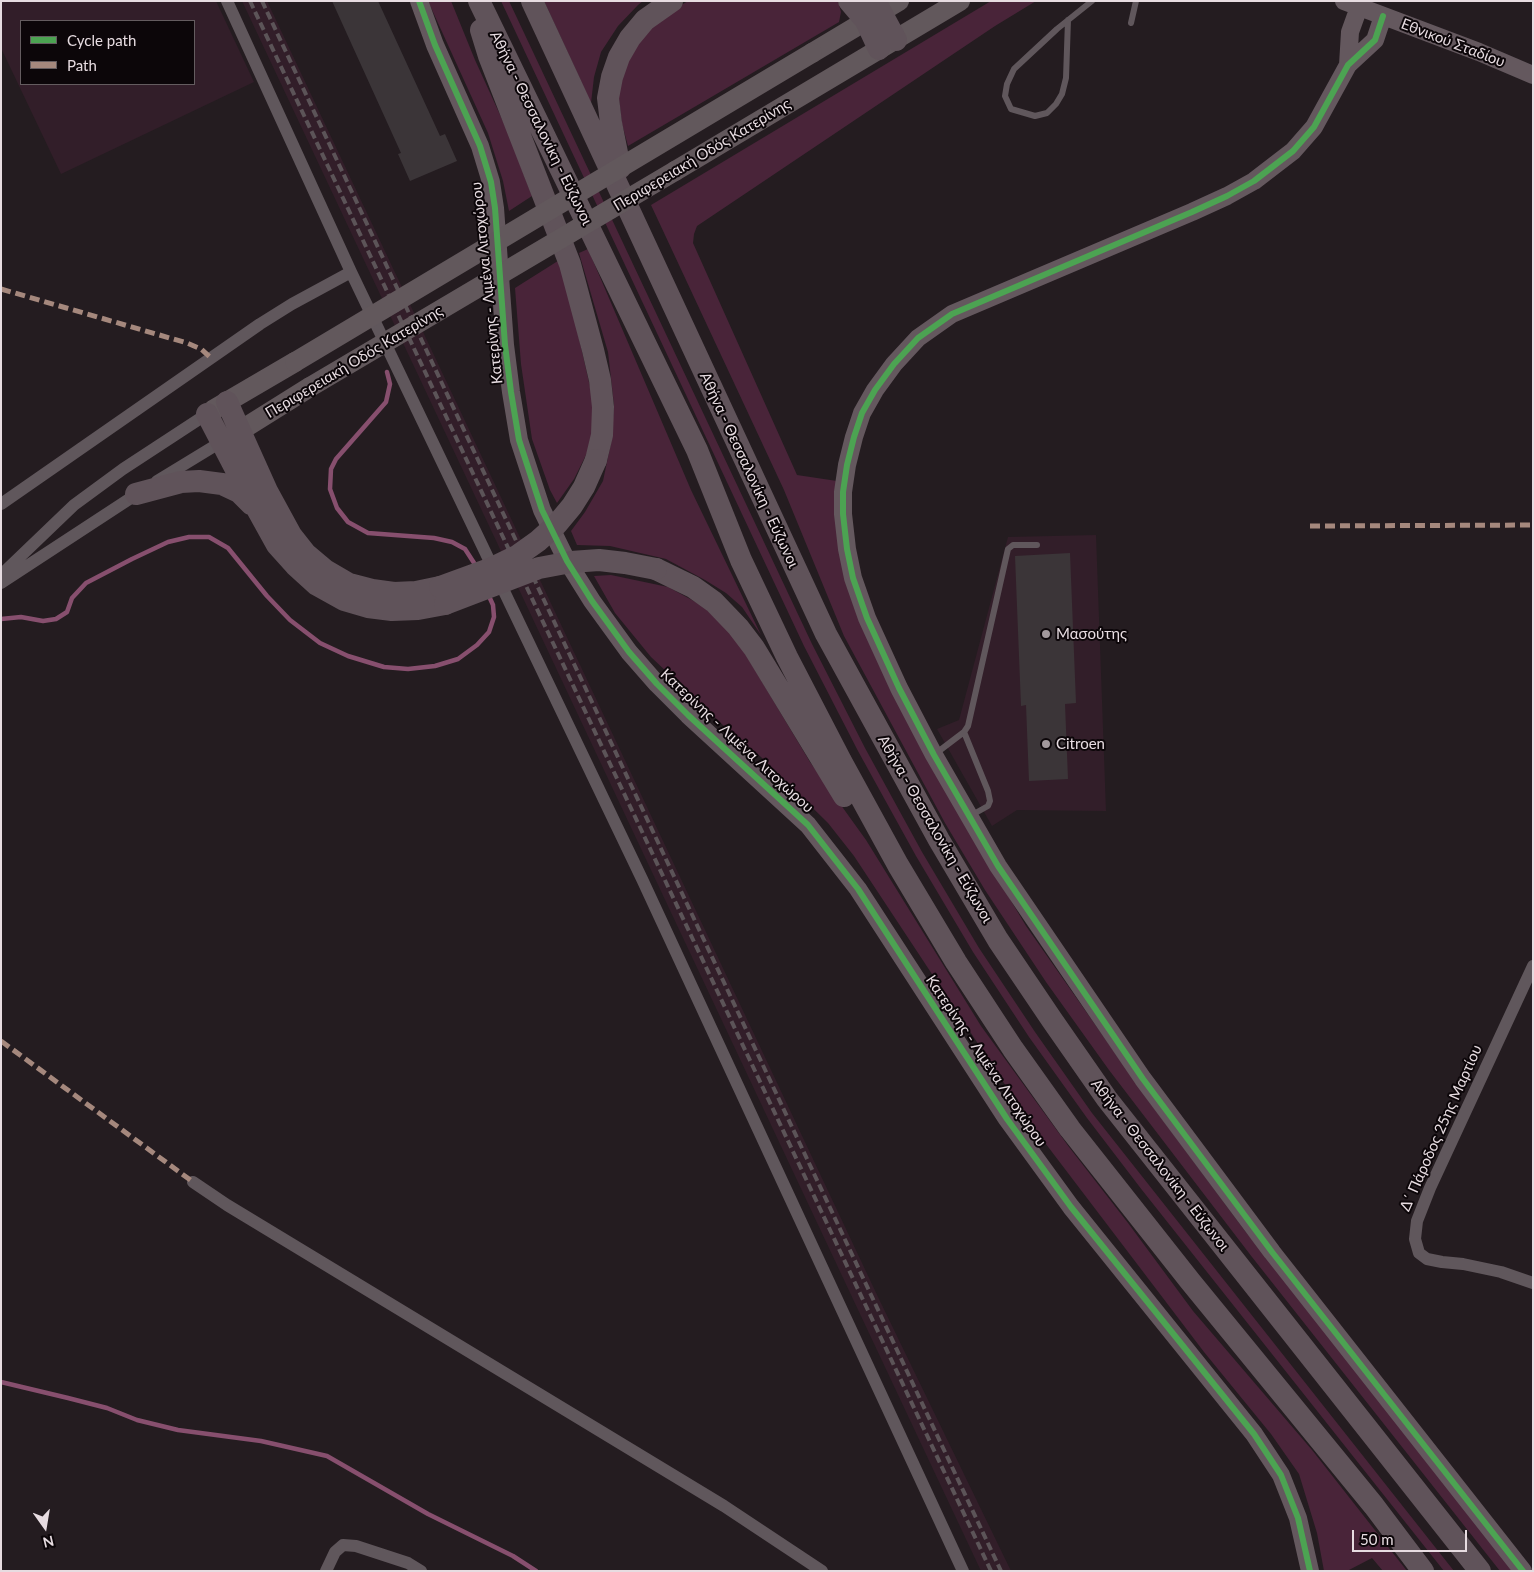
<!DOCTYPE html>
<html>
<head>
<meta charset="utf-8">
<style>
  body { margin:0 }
  #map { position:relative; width:1534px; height:1572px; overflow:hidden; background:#241c20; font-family:Lato,sans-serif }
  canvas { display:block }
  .frame { position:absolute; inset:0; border:2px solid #e7dce1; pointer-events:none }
  .legend { position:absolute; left:20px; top:20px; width:175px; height:65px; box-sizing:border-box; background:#0c0609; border:1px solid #645c5f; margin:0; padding:6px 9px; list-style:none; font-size:15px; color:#e7dce1 }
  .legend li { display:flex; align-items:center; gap:10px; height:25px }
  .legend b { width:25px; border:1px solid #645c5f }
  .north { position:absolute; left:20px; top:1502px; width:50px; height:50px; -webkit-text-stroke:4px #0c0609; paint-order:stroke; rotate:167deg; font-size:14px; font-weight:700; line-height:20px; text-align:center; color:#e7dce1 }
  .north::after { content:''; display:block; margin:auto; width:18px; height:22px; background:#e7dce1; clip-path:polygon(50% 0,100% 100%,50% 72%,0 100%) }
  .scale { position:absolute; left:1352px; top:1530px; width:115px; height:22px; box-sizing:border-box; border:2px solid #e7dce1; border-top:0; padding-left:6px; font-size:15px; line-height:18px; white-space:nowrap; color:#e7dce1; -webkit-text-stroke:4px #0c0609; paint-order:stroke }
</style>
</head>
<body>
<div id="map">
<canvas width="1534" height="1572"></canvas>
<div class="frame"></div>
<ul class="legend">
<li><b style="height:6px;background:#4ca352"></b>Cycle path</li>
<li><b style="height:6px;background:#a5887d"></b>Path</li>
</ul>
<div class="north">N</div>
<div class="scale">50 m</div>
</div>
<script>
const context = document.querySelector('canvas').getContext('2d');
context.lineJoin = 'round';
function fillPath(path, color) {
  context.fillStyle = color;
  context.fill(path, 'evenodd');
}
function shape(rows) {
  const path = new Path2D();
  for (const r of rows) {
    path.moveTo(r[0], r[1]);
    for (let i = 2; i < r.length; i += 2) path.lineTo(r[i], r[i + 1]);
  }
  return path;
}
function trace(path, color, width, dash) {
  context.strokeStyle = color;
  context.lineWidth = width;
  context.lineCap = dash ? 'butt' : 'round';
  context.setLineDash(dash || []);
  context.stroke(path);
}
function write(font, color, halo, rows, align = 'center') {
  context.font = font + ' Lato,sans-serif';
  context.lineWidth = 4;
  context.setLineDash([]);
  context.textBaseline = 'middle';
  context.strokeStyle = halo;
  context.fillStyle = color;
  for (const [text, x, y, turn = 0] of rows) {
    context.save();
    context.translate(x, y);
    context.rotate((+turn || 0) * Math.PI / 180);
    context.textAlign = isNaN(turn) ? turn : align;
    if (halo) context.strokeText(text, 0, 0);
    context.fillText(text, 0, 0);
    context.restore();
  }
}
fillPath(shape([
  [1,1,216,1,254,82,61,174,1,48],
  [21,21,194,21,194,84,21,84],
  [242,1,267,1,879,1299,1011,1571,981,1571],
  [1096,535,1106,811,1017,810,992,826,937,729,959,720,1008,537]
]), '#321e29');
fillPath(shape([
  [428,1,451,1,475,60,507,130,532,196,509,211,503,181,488,133],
  [501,1,509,1,812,644,865,748,922,852,979,948,1035,1032,1092,1113,1454,1571,1444,1571,1142,1190,1087,1118,1029,1037,973,952,916,856,858,751,804,646],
  [544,1,643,1,638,5,618,26,601,52,594,77,591,103],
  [688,1,838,1,841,12,839,22,628,146,622,124,618,91,625,63,653,22],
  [991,1,1036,1,995,26,697,226,694,234,693,243,797,475,837,481,841,553,976,842,1026,926,1148,1100,1245,1231,1293,1289,1514,1571,1500,1571,1252,1257,1109,1070,1046,982,985,890,945,823,844,636,784,490,651,205],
  [588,249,691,490,761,635,742,607,726,593,705,580,666,559,610,546,577,545,571,531,585,512,603,481,611,443,614,405,608,352,579,253],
  [561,259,596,413,592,443,574,479,557,503,550,490,532,439,521,364,515,288],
  [611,575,668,587,703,606,737,640,810,762,866,840,981,1026,1069,1147,1128,1223,1193,1311,1312,1450,1407,1571,1383,1571,1372,1558,1347,1571,1324,1571,1317,1533,1299,1474,1271,1434,1204,1352,1033,1127,854,856,828,823,761,757,725,727,651,657,615,613,594,576]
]), '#492439');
trace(shape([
  [387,372,390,384,386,402,336,459,331,469,330,489,337,508,348,522,368,533,434,538,452,542,465,549,476,566],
  [1,619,21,617,43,621,56,619,67,612,72,598,86,583,132,559,168,542,189,537,209,537,228,548,267,596,290,620,320,643,348,656,384,667,408,669,435,666,458,659,477,645,489,632,494,617,493,605,488,594],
  [1,1382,68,1398,107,1408,137,1420,178,1430,261,1441,327,1456,428,1514,513,1556,536,1571]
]), '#874f6e', 4.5);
fillPath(shape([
  [332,1,378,1,440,136,445,134,457,161,410,181,398,154,401,153],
  [1070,553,1076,703,1065,704,1068,779,1029,781,1026,705,1021,706,1015,556]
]), '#3b3538');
trace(shape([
  [1068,20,1066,78,1062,94,1056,104,1047,113,1035,116,1011,109,1005,96,1007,84,1014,69,1057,29,1092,1],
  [1131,23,1136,1],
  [964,732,988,791,990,801,988,806,970,816],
  [935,754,964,732,968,726,1008,549,1013,545,1037,545]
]), '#60575c', 6);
trace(shape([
  [227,1,351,272,642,879,963,1571],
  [157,481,221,442],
  [1,504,260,324,292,304,351,272],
  [1,575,74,505,123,469,207,414],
  [1,583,140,492],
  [1533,966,1430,1188,1417,1221,1415,1239,1419,1253,1427,1259,1442,1262,1463,1264,1501,1272,1533,1283],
  [193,1182,227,1205,724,1506,822,1571],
  [326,1571,335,1552,343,1545,356,1546,408,1563,421,1571]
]), '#60575c', 12);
trace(shape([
  [419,1,435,45,480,146,491,182,495,208,505,345,511,392,519,440,542,510,567,561,592,601,629,652,657,684,688,715,808,825,858,889,1007,1119,1071,1207,1254,1434,1281,1475,1298,1518,1310,1571],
  [1344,1,1479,52,1533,75],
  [1383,16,1375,40,1348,65,1314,127,1293,151,1254,181,1227,196,1192,212,952,314,918,338,894,364,875,390,862,413,854,437,847,465,843,492,843,514,847,549,853,578,867,618,899,688,934,755,998,866,1143,1079,1272,1252,1523,1571],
  [1348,65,1350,32,1359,7]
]), '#64585e', 18);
trace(shape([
  [812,53,899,1],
  [675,171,960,1],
  [213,410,295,362],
  [227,439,310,387]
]), '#62585c', 20);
trace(shape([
  [479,1,697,450,741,560,787,657,841,761,898,865,956,962,1013,1049,1070,1129,1190,1281,1374,1506,1423,1571],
  [532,1,826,634,939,840,998,940,1052,1020,1107,1099,1480,1571],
  [849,1,866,21,879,49],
  [875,1,896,40],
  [481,30,489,56,570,264,593,350,600,380,603,407,602,435,596,460],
  [620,168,611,123,608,98,612,77,619,57,630,38,645,20,672,1],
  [227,402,267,491,291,535,306,554,325,570,349,584,372,590,394,593,416,592,440,587],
  [207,414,246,489,277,545,295,565,317,585,344,600,368,607,392,610,418,609,445,604],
  [136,494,181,482,199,481,222,484,239,492,251,504],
  [656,569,693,587,714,602,738,627,754,648,844,796]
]), '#60535a', 22);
trace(shape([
  [250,1,991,1571],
  [262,1,1001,1571]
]), '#5c5458', 4, [8, 4]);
trace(shape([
  [295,362,812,53],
  [310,387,675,171]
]), '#62585c', 20);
trace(shape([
  [440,587,492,568,517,556,538,541,557,524,572,506,584,487,596,460],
  [445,604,539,568,571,562,599,560,625,563,656,569]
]), '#60535a', 22);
trace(shape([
  [1,289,187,343,201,349,211,358],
  [1310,526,1533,525],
  [1,1041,193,1182]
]), '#a5887d', 5, [10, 5]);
trace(shape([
  [419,1,435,45,480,146,491,182,495,208,505,345,511,392,519,440,542,510,567,561,592,601,629,652,657,684,688,715,808,825,858,889,1007,1119,1071,1207,1254,1434,1281,1475,1298,1518,1310,1571],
  [1383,16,1375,40,1348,65,1314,127,1293,151,1254,181,1227,196,1192,212,952,314,918,338,894,364,875,390,862,413,854,437,847,465,843,492,843,514,847,549,853,578,867,618,899,688,934,755,998,866,1143,1079,1272,1252,1523,1571]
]), '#4ca352', 6);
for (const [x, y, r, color] of [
  [1046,634,5,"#a3999d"],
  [1046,744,5,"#a3999d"]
]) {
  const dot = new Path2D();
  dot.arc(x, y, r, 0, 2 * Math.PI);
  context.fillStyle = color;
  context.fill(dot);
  trace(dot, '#0c0609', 2);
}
write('15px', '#e7dce1', '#0c0609', [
  ["Εθνικού Σταδίου",1453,43,21],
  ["Αθήνα - Θεσσαλονίκη - Εύζωνοι",541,128,64],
  ["Περιφερειακή Οδός Κατερίνης",702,155,-31],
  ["Κατερίνης - Λιμένα Λιτοχώρου",487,283,-96],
  ["Περιφερειακή Οδός Κατερίνης",354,362,-31],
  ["Αθήνα - Θεσσαλονίκη - Εύζωνοι",749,470,65],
  ["Κατερίνης - Λιμένα Λιτοχώρου",737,741,43],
  ["Αθήνα - Θεσσαλονίκη - Εύζωνοι",935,829,60],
  ["Κατερίνης - Λιμένα Λιτοχώρου",986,1061,56],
  ["Δ΄ Πάροδος 25ης Μαρτίου",1441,1128,-66],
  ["Αθήνα - Θεσσαλονίκη - Εύζωνοι",1160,1165,52]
]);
write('15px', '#e7dce1', '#0c0609', [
  ["Μασούτης",1056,634],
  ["Citroen",1056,744]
], 'left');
</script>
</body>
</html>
